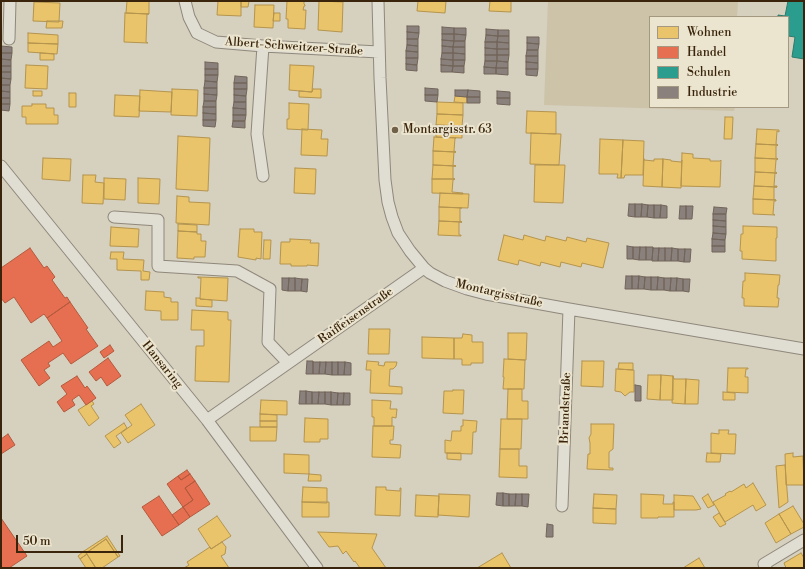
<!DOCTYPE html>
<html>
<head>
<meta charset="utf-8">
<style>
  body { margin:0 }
  #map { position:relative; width:805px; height:569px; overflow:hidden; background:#d6d0be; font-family:"Libre Bodoni",serif }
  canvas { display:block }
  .frame { position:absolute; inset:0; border:2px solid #3a250c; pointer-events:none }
  .legend { position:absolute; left:649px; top:16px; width:140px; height:92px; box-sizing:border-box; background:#ebe4ce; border:1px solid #a49880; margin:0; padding:5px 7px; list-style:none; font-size:12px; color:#3a250c }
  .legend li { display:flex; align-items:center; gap:8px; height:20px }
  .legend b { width:20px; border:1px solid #a49880 }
  .scale { position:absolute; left:16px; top:535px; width:107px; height:18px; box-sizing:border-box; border:2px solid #3a250c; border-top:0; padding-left:5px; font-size:12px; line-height:14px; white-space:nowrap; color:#3a250c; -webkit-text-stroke:3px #ebe4ce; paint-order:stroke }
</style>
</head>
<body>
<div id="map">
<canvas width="805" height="569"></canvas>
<div class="frame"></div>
<ul class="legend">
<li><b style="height:11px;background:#e9c46a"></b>Wohnen</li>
<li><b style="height:11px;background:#e76f51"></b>Handel</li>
<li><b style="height:11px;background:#2a9d8f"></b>Schulen</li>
<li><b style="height:11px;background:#8a817c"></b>Industrie</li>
</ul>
<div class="scale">50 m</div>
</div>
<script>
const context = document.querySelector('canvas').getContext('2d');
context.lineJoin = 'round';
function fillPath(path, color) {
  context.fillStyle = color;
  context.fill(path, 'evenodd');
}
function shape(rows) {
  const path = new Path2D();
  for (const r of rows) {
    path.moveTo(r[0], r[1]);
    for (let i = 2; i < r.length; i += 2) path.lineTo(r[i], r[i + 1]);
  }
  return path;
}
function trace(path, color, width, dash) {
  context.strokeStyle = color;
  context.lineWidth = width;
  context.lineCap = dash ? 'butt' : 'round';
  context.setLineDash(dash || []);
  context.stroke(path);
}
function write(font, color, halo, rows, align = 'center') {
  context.font = font + ' "Libre Bodoni",serif';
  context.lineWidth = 4;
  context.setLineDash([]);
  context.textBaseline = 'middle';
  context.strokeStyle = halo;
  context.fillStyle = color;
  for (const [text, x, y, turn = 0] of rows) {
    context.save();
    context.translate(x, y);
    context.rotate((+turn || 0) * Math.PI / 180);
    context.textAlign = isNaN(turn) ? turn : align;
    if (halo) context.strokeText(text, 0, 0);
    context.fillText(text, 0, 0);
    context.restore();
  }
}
fillPath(shape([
  [548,1,738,1,737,17,650,17,650,107,735,107,734,111,544,105]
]), '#ccc3a9');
const homes = shape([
  [127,1,149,1,149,14,126,13,127,1],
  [218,1,241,1,241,16,217,15,218,1],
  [241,1,249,1,248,7,241,7,241,1],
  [287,1,304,1,304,4,305,5,305,6,304,6,303,10,306,10,305,29,288,28,288,19,286,19,287,1],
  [319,1,343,2,342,32,318,30,319,1],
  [418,1,446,1,445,13,417,11,418,1],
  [490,1,511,1,511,12,489,11,490,1],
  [34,2,60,3,59,22,33,21,34,2],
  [255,5,274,5,273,28,254,27,255,5],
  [125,13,149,14,147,14,146,42,148,43,124,42,125,13],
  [274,13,280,13,280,21,273,21,274,13],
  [47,21,63,21,62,28,46,28,47,21],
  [28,33,58,35,58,44,28,43,28,33],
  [28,43,58,44,57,54,28,52,28,43],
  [40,53,54,54,54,60,40,60,40,53],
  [26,65,48,66,47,89,25,88,26,65],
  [290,65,314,66,312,92,289,90,290,65],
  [172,89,198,90,197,116,171,115,172,89],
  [313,89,321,89,321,98,299,97,299,91,312,92,313,89],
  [140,90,172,92,171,112,139,111,140,90],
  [33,91,42,91,42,96,33,96,33,91],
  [69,93,76,93,76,107,69,107,69,93],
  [115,95,140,96,139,117,114,116,115,95],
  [455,96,467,97,467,103,454,102,455,96],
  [437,102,463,103,463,115,437,114,437,102],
  [289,103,309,104,308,130,287,129,287,119,289,119,289,103],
  [32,104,46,104,46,108,54,108,54,115,58,115,58,124,26,124,26,117,22,117,22,106,32,106,32,104],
  [527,111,556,112,556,134,526,133,527,111],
  [437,114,463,115,462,126,436,125,437,114],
  [725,117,733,117,732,139,724,139,725,117],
  [436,125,462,126,462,138,436,137,436,125],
  [302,129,322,130,321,139,328,139,327,156,301,155,302,129],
  [757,129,779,130,779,132,777,131,776,144,778,145,756,144,757,129],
  [531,133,561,134,559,165,530,164,531,133],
  [178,136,210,138,208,191,176,189,178,136],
  [434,137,456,138,455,138,454,151,456,152,433,151,434,137],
  [600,139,623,140,621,178,617,178,618,174,599,174,600,139],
  [623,140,644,141,643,175,625,175,624,178,621,178,623,140],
  [756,144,778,145,776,146,776,158,778,159,755,158,756,144],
  [433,151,456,152,454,152,453,165,456,166,433,165,433,151],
  [682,153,693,154,693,158,710,159,710,161,720,161,721,160,720,187,681,186,682,153],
  [43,158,71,159,70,181,42,179,43,158],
  [755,158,778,159,776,160,775,172,777,173,755,172,755,158],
  [644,159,644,160,654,161,654,159,663,159,662,187,643,186,644,159],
  [663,159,671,160,671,161,681,162,682,160,681,188,662,187,663,159],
  [433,165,456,166,453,166,453,179,455,179,432,179,433,165],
  [535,165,565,165,563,203,534,202,535,165],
  [295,168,316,169,315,194,294,193,295,168],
  [755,172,777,173,775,173,774,186,777,186,777,187,754,186,755,172],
  [83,175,96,175,95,182,104,183,103,204,82,203,83,175],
  [104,178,126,179,125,200,104,199,104,178],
  [138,178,160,179,159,204,138,203,138,178],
  [432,179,455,179,453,180,452,192,463,193,463,194,432,193,432,179],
  [754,186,777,187,774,187,774,200,776,200,753,199,754,186],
  [440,193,469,194,468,208,439,207,440,193],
  [177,196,189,197,189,202,210,203,209,225,176,223,177,196],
  [753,199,776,200,776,201,774,201,773,214,775,215,753,214,753,199],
  [439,207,462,208,460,208,460,221,462,222,439,221,439,207],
  [439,221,462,222,459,222,459,235,461,235,461,236,438,235,439,221],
  [178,224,197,225,197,232,178,231,178,224],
  [743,226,777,227,777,238,776,238,776,261,742,259,742,251,740,251,741,234,743,234,743,226],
  [111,227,139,229,138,247,110,246,111,227],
  [240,229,254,229,254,232,262,232,261,259,256,258,256,260,238,257,240,229],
  [178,231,197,232,197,234,201,234,201,241,206,241,205,257,194,257,194,259,177,258,178,231],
  [504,235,523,240,524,235,545,241,546,236,566,241,567,237,586,242,587,238,609,243,603,268,582,263,581,267,561,262,560,267,541,262,540,266,519,260,518,265,498,260,504,235],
  [290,239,311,240,310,243,319,243,318,266,307,265,307,266,291,266,291,264,280,264,281,242,290,242,290,239],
  [264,240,271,240,270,259,263,259,264,240],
  [111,252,124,252,123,259,144,260,143,271,150,272,149,280,141,280,141,271,117,270,117,259,110,259,111,252],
  [745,273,780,275,779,285,778,285,777,298,779,298,778,307,744,306,744,298,742,298,743,281,745,281,745,273],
  [198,277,228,278,227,301,200,299,201,278,198,278,198,277],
  [146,291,164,292,164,297,171,298,171,302,178,302,178,320,161,320,161,311,145,310,146,291],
  [196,298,200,298,200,299,212,300,212,307,196,306,196,298],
  [192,310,228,312,228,320,231,320,229,382,195,381,196,346,204,346,204,330,191,330,192,310],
  [369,329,390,329,389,354,368,354,369,329],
  [508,333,527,333,526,360,508,359,508,333],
  [463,334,472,335,472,342,483,342,483,363,471,363,471,365,462,365,462,359,454,359,454,338,462,338,463,334],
  [422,337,454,338,454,359,422,358,422,337],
  [504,359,525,360,524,389,503,389,504,377,503,377,504,359],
  [367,361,379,362,378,365,384,366,385,362,397,362,396,366,393,369,390,369,389,386,402,387,402,394,370,393,371,370,366,370,367,361],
  [582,361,604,361,603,387,581,386,582,361],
  [619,363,633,363,633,370,618,369,619,363],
  [728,368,748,368,748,369,746,369,745,377,748,377,748,393,727,392,728,368],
  [616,369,634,370,634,392,630,392,625,396,621,392,615,391,616,369],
  [648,375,661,375,660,400,647,399,648,375],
  [661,375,673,376,673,400,660,400,661,375],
  [673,376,674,379,686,379,685,404,672,403,673,376],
  [686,379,699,380,698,404,685,404,686,379],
  [508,389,522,389,522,401,528,401,528,419,507,419,508,389],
  [453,390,464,390,463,414,443,413,444,391,453,391,453,390],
  [723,392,735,393,735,400,723,400,723,392],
  [261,400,287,401,287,415,260,414,261,400],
  [372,400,391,401,390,409,397,409,396,418,392,417,392,426,374,426,374,417,372,417,372,400],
  [92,401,94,404,91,406,99,418,89,426,78,410,92,401],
  [141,404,155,425,128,443,121,433,132,425,125,415,141,404],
  [260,414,277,415,277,421,260,421,260,414],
  [305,418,328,419,328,439,320,439,320,442,304,442,305,418],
  [501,419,522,419,521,449,500,449,501,419],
  [463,420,477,421,476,432,473,432,472,454,445,453,445,440,451,441,452,431,461,431,461,426,463,426,463,420],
  [260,421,277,421,277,427,260,427,260,421],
  [124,423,127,428,116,436,121,443,114,448,105,436,124,423],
  [591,424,614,424,613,449,609,452,609,468,613,468,613,470,587,469,588,454,590,454,590,443,589,438,591,434,591,424],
  [373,426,394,426,393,440,390,440,390,444,401,445,400,458,372,457,373,426],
  [250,427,277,427,276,441,250,441,250,427],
  [719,430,729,430,728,434,736,434,735,454,711,453,711,433,719,434,719,430],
  [500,449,519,449,519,466,527,466,527,478,499,477,500,449],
  [447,453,461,453,461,460,447,459,447,453],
  [707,453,721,454,720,462,706,462,707,453],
  [793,453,793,457,803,456,804,485,786,485,785,454,793,453],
  [284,454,309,455,309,474,284,473,284,454],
  [785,465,788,502,779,508,776,466,785,465],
  [309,474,321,475,321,481,308,481,309,474],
  [753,483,766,505,756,511,753,505,725,522,713,502,726,495,725,494,730,491,731,492,744,484,746,488,753,483],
  [303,487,327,488,327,503,302,502,303,487],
  [376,487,386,487,386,490,400,491,400,488,401,488,400,516,375,515,376,487],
  [439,494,470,495,469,517,438,515,439,494],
  [594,494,617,495,616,509,593,508,594,494],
  [641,494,664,495,663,504,673,504,673,502,674,502,674,517,658,517,658,518,641,518,641,494],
  [708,494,714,505,708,508,702,498,708,494],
  [416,495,439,496,438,517,415,516,416,495],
  [674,495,693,496,701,509,696,510,674,510,674,495],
  [302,502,329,502,329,517,302,517,302,502],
  [793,506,804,524,804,527,791,534,779,514,793,506],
  [593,508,616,509,616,524,593,523,593,508],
  [719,513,726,524,720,527,713,517,719,513],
  [779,514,791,534,776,543,765,523,779,514],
  [217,516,231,536,211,549,198,529,217,516],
  [318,532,377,534,372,548,386,568,360,568,355,561,354,562,346,551,343,554,338,546,329,547,318,532],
  [107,536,120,556,118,557,106,539,86,553,84,551,107,536],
  [106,539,118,557,102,568,96,568,86,553,106,539],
  [222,542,226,547,225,554,221,556,229,568,184,568,189,565,187,562,210,547,211,549,222,542],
  [84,551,87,554,80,559,78,556,84,551],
  [502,553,511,568,477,568,502,553],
  [801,553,804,558,804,568,786,568,784,563,801,553],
  [87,554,95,567,94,568,86,568,80,559,87,554],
  [699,558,705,568,683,568,699,558]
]);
fillPath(homes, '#e9c46a');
trace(homes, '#b4944e', 1);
const shops = shape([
  [30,248,44,268,47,266,55,277,52,280,65,298,67,297,70,302,47,318,44,314,31,323,14,297,5,303,1,298,1,268,30,248],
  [70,302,88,328,86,329,98,346,71,364,63,353,48,363,50,366,44,370,50,378,39,386,21,360,49,341,53,347,62,341,47,318,70,302],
  [110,345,114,351,104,358,100,352,110,345],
  [108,358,121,376,107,386,101,377,96,381,89,372,108,358],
  [77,376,85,388,87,386,96,398,86,405,79,395,72,400,75,405,64,412,57,402,67,394,61,386,77,376],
  [8,434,15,445,1,454,1,439,8,434],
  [187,470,190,474,181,480,178,476,187,470],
  [190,474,195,481,185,488,193,500,183,507,167,484,178,476,181,480,190,474],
  [195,481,210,504,190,517,183,507,193,500,185,488,195,481],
  [159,496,179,525,162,536,142,507,159,496],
  [183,507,190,517,179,525,172,515,183,507],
  [1,518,27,556,9,568,1,568,1,518]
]);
fillPath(shops, '#e76f51');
trace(shops, '#b3593c', 1);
const schools = shape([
  [788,1,804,1,804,59,792,57,795,37,788,36,788,17,778,17,778,15,785,16,788,1]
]);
fillPath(schools, '#2a9d8f');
trace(schools, '#2f7968', 1);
const industry = shape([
  [407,26,419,26,419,33,407,32,407,26],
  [442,27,454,28,454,34,442,34,442,27],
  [454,28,466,28,466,35,454,34,454,28],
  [486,29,498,30,498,36,486,35,486,29],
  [498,30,509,30,509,36,498,36,498,30],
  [407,32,419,33,418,39,407,39,407,32],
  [442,34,454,34,454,41,442,40,442,34],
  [454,34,466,35,465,41,454,41,454,34],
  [486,35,498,36,497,42,485,42,486,35],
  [498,36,509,36,509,43,497,42,498,36],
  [527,37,539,37,539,44,527,43,527,37],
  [407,39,418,39,418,46,407,45,407,39],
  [442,40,454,41,453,47,442,46,442,40],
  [454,41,465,41,465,47,453,47,454,41],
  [485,42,497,42,497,49,485,48,485,42],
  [497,42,509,43,509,49,497,49,497,42],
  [527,43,539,44,538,50,527,50,527,43],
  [407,45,418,46,418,52,406,51,407,45],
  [1,46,12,47,12,53,1,53,1,46],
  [442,46,453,47,453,53,442,53,442,46],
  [453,47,465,47,465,54,453,53,453,47],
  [485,48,497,49,497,55,485,55,485,48],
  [497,49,509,49,509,55,497,55,497,49],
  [527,50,538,50,538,56,526,56,527,50],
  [406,51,418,52,418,58,406,58,406,51],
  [1,53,12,53,11,60,1,59,1,53],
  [442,53,453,53,453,60,441,59,442,53],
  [453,53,465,54,465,60,453,60,453,53],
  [485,55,497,55,497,61,485,61,485,55],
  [497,55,509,55,508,62,497,61,497,55],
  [526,56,538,56,538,63,526,62,526,56],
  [406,58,418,58,417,65,406,64,406,58],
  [1,59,11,60,11,66,1,66,1,59],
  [441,59,453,60,453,66,441,65,441,59],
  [453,60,465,60,464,66,453,66,453,60],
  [485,61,497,61,496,68,484,67,485,61],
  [497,61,508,62,508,68,496,68,497,61],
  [205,62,218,63,218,69,205,69,205,62],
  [526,62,538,63,538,69,526,69,526,62],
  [406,64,417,65,417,71,406,70,406,64],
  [441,65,453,66,452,72,441,72,441,65],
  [1,66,11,66,11,72,1,72,1,66],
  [453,66,464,66,464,73,452,72,453,66],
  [484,67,496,68,496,74,484,74,484,67],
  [496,68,508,68,508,75,496,74,496,68],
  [205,69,218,69,218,75,205,75,205,69],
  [526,69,538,69,537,76,526,75,526,69],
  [1,72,11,72,11,79,1,78,1,72],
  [205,75,218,75,217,82,205,81,205,75],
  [235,76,247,77,247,83,234,83,235,76],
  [1,78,11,79,10,85,1,85,1,78],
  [205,81,217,82,217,88,204,88,205,81],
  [234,83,247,83,247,89,234,89,234,83],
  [1,85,10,85,10,92,1,91,1,85],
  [204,88,217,88,217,95,204,94,204,88],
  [425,88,438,89,438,95,425,95,425,88],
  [234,89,247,89,246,96,234,95,234,89],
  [455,90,468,90,467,97,455,96,455,90],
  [468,90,480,91,480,97,467,97,468,90],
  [1,91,10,92,10,98,1,98,1,91],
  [497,91,510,92,510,98,497,98,497,91],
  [204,94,217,95,216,101,204,101,204,94],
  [234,95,246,96,246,102,234,102,234,95],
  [425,95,438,95,437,102,425,101,425,95],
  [467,97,480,97,480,103,467,103,467,97],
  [1,98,10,98,10,104,1,104,1,98],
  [497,98,510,98,510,105,497,104,497,98],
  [204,101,216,101,216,107,203,107,204,101],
  [234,102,246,102,246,109,233,108,234,102],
  [1,104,10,104,9,111,1,110,1,104],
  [203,107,216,107,216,114,203,113,203,107],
  [233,108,246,109,246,115,233,115,233,108],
  [203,113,216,114,216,120,203,120,203,113],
  [233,115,246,115,245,121,233,121,233,115],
  [203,120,216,120,215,127,203,126,203,120],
  [233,121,245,121,245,128,232,127,233,121],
  [629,204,635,204,635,217,628,216,629,204],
  [635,204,642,204,641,217,635,217,635,204],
  [642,204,648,205,647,217,641,217,642,204],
  [648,205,654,205,654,218,647,217,648,205],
  [654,205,661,205,660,218,654,218,654,205],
  [661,205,667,206,667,218,660,218,661,205],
  [680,206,686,206,686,219,679,219,680,206],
  [686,206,693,206,692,219,686,219,686,206],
  [714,207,727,208,726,214,713,214,714,207],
  [713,214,726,214,726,221,713,220,713,214],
  [713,220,726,221,726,227,713,226,713,220],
  [713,226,726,227,726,234,713,233,713,226],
  [713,233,726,234,725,240,712,239,713,233],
  [712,239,725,240,725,246,712,246,712,239],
  [627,246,633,247,633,259,627,259,627,246],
  [712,246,725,246,725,252,712,252,712,246],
  [633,247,640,247,639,260,633,259,633,247],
  [640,247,646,247,646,260,639,260,640,247],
  [646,247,653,247,652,260,646,260,646,247],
  [653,248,659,248,658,261,652,261,653,248],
  [659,248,665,248,665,261,658,261,659,248],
  [665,248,672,248,671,261,665,261,665,248],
  [672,248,678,249,678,261,671,261,672,248],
  [678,249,685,249,684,262,678,261,678,249],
  [685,249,691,249,690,262,684,262,685,249],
  [626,276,632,276,632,289,625,289,626,276],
  [632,276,639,276,638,289,632,289,632,276],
  [639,276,645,277,644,289,638,289,639,276],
  [645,277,651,277,651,290,644,289,645,277],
  [651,277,658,277,657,290,651,290,651,277],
  [658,277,664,278,664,290,657,290,658,277],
  [282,278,289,278,288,291,282,290,282,278],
  [289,278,295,278,295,291,288,291,289,278],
  [295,278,302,279,301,291,295,291,295,278],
  [664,278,671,278,670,291,664,290,664,278],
  [671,278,677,278,676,291,670,291,671,278],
  [677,278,683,279,683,291,676,291,677,278],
  [302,279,308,279,307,292,301,291,302,279],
  [683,279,690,279,689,292,683,291,683,279],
  [307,361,313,361,313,374,306,374,307,361],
  [313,362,320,362,319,374,313,374,313,362],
  [320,362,326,362,325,374,319,374,320,362],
  [326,362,332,362,332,375,325,374,326,362],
  [332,362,338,362,338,375,332,375,332,362],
  [338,362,345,362,344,375,338,375,338,362],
  [345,362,351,363,351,375,344,375,345,362],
  [635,385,641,386,641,401,635,401,635,385],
  [300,391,306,391,306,404,299,404,300,391],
  [306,391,312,392,312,404,306,404,306,391],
  [312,392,319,392,318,404,312,404,312,392],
  [319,392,325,392,325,404,318,404,319,392],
  [325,392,331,392,331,405,325,404,325,392],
  [331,392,338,393,337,405,331,405,331,392],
  [338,393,344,393,343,405,337,405,338,393],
  [344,393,350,393,350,405,343,405,344,393],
  [497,493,503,493,503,506,496,505,497,493],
  [503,493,509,494,509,506,503,506,503,493],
  [509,494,516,494,515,506,509,506,509,494],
  [516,494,522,494,522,506,515,506,516,494],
  [522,494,529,494,528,507,522,506,522,494],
  [547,524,553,525,553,537,546,537,547,524]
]);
fillPath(industry, '#8a817c');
trace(industry, '#72655a', 1);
const minor = shape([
  [185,1,189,17,197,33,216,42,263,46,379,52],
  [378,1,380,78,385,180,388,202,392,217,398,233,410,251,424,268,430,273,445,281,467,289,486,294,569,309,804,349],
  [9,39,10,1],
  [263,46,257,134,263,176],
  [1,166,207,420,317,568],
  [114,217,158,220,158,266,237,271,270,289,268,342,288,363],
  [207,420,424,268],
  [562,506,569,309],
  [766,568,764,564,804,540]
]);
trace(minor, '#8f887b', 13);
trace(minor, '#e0ddd3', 11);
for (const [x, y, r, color] of [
  [395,130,4,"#71614a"]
]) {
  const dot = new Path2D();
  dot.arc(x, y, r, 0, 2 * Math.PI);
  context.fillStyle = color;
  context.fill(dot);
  trace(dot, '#ebe4ce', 1.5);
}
write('12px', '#3a250c', '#ebe4ce', [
  ["Albert-Schweitzer-Straße",294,47,4],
  ["Montargisstraße",499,294,13],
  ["Raiffeisenstraße",356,316,-35],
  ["Hansaring",162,365,51],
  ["Briandstraße",566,408,-88]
]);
write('12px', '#3a250c', '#ebe4ce', [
  ["Montargisstr. 63",403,130]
], 'left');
</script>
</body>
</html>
